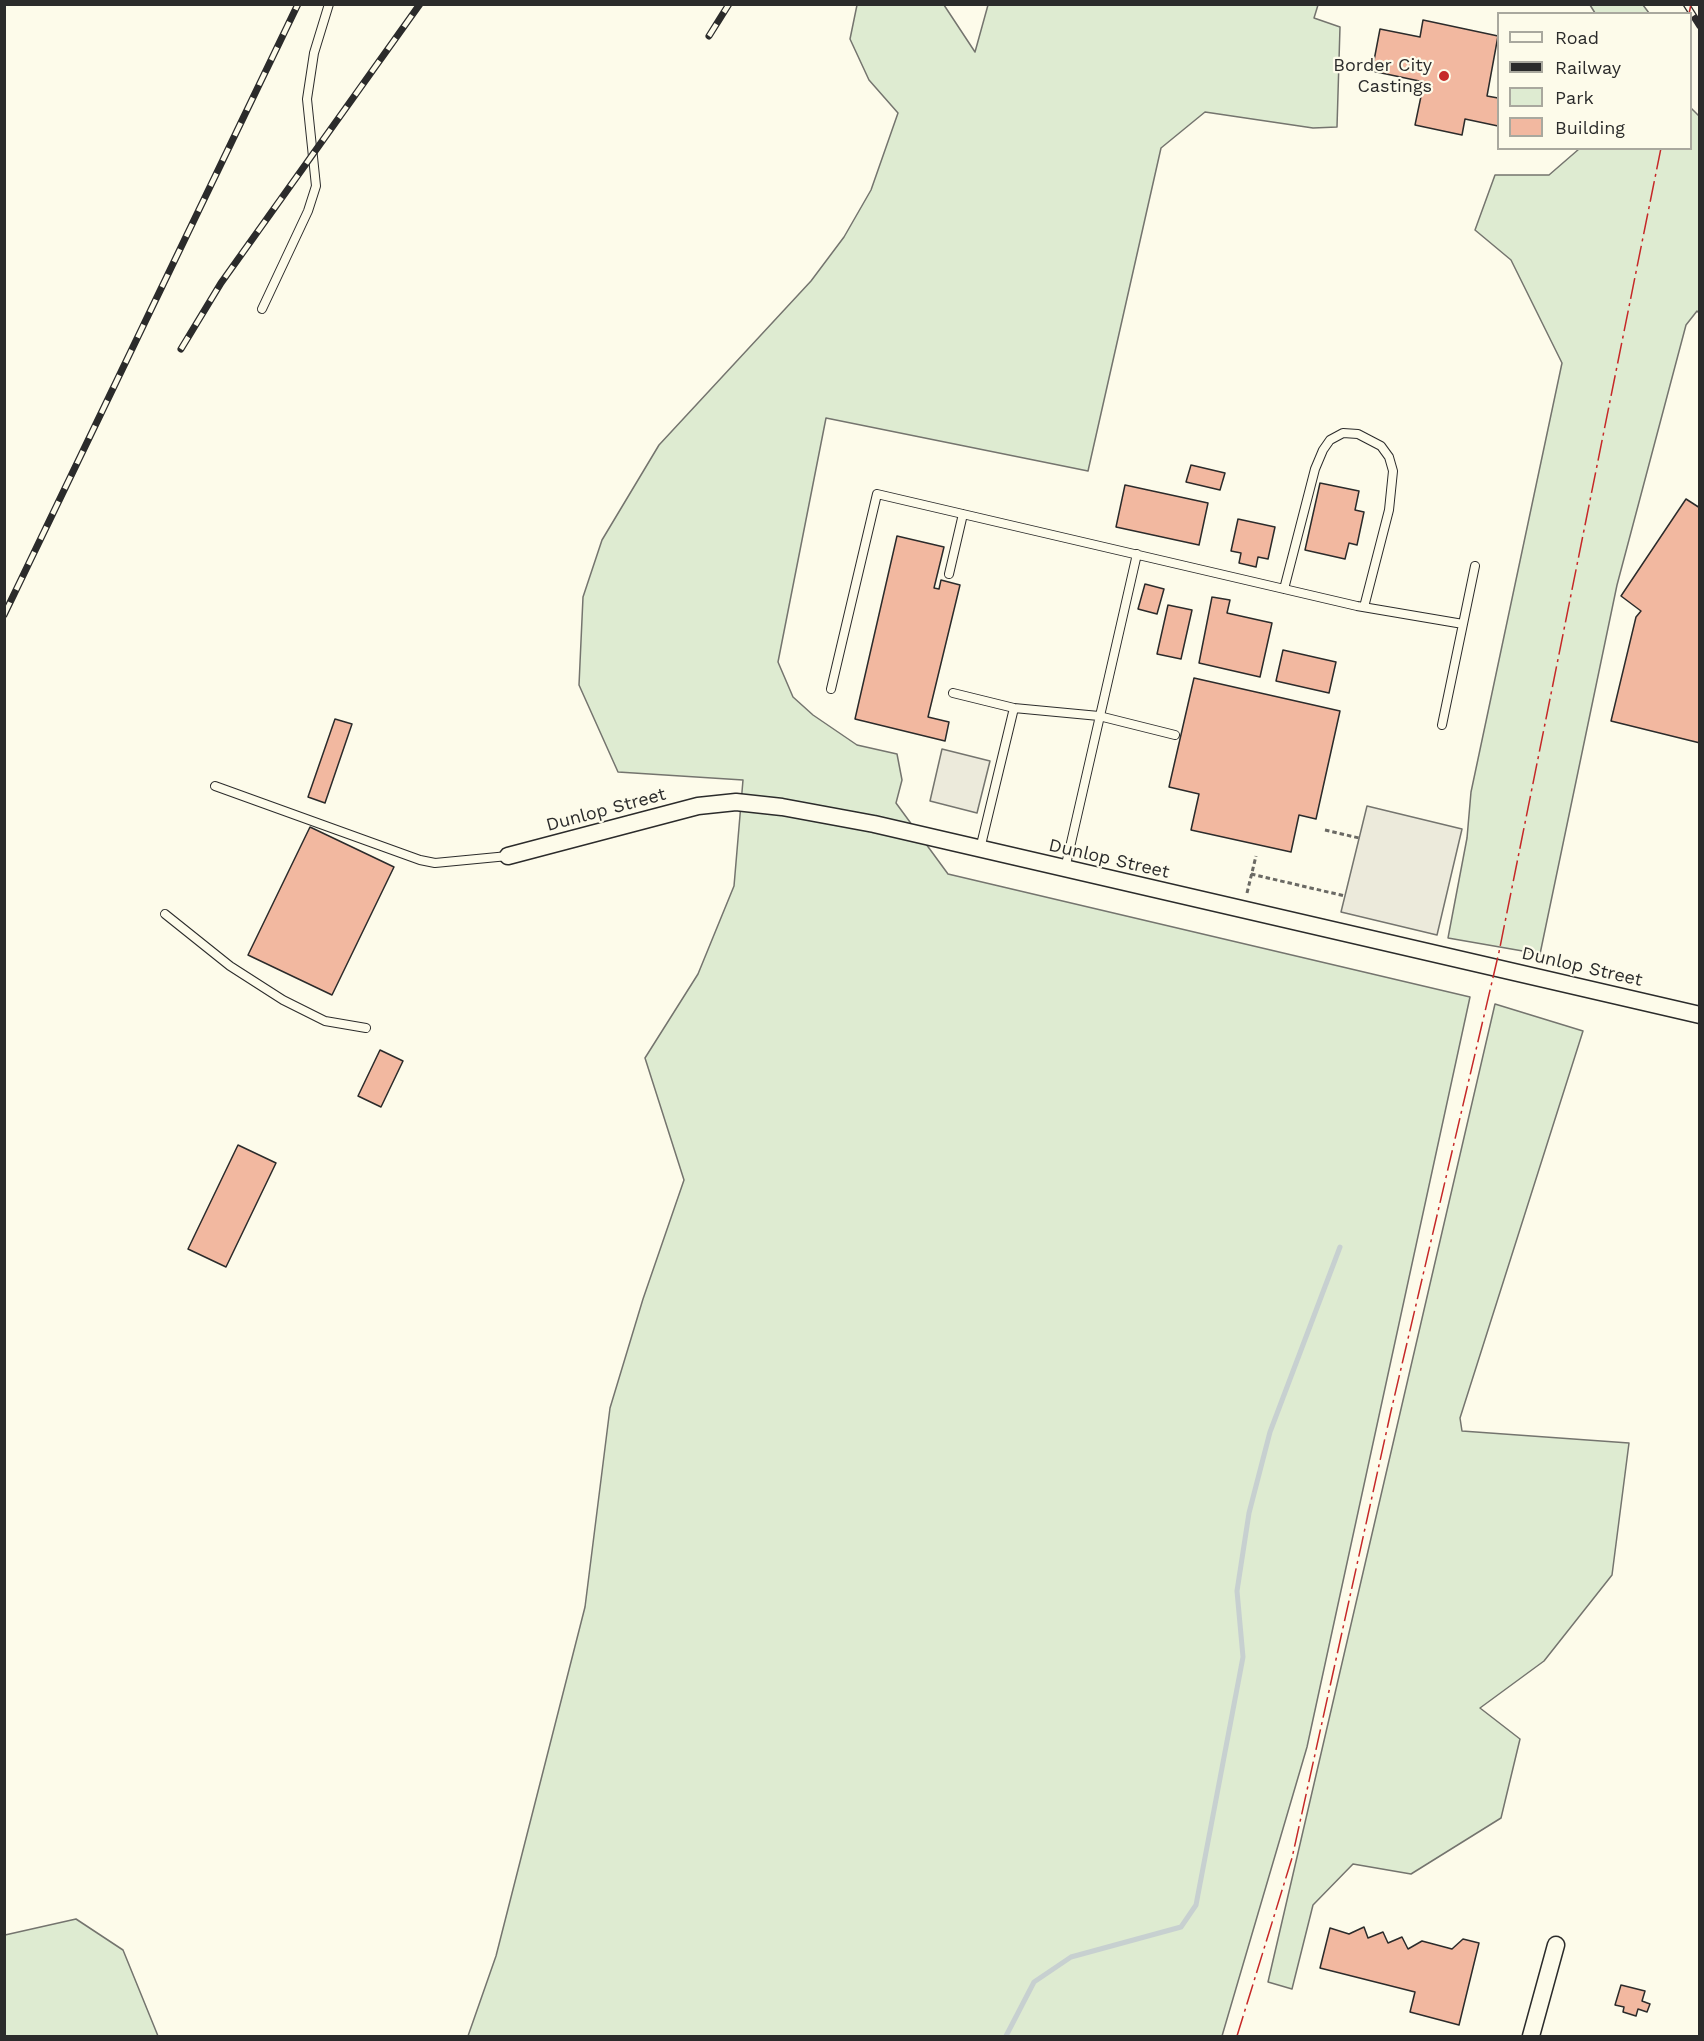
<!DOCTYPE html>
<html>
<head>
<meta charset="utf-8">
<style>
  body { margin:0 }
  #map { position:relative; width:1704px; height:2041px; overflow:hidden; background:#fdfbea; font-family:"Work Sans",sans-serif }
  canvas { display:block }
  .frame { position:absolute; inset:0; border:6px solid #2b2b2b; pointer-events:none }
  .legend { position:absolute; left:1497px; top:12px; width:195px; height:138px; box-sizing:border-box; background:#fdfbea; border:2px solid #a9a89e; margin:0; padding:8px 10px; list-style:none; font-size:18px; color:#2b2b2b }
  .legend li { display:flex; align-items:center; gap:12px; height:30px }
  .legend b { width:30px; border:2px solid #a9a89e }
</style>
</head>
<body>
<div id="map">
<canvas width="1704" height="2041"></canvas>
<div class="frame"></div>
<ul class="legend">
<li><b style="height:8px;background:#fdfbea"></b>Road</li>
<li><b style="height:8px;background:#2b2b2b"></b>Railway</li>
<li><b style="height:16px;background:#deebd1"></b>Park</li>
<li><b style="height:16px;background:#f2b8a0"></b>Building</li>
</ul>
</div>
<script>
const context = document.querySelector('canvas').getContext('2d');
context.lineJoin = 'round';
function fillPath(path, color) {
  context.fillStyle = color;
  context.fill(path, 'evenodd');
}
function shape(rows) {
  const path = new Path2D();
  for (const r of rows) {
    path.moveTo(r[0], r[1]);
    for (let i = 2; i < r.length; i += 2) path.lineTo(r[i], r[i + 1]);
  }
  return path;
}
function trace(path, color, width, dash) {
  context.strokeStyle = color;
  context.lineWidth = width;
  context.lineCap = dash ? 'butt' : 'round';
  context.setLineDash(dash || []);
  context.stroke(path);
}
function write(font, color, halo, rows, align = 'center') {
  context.font = font + ' "Work Sans",sans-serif';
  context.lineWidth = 4.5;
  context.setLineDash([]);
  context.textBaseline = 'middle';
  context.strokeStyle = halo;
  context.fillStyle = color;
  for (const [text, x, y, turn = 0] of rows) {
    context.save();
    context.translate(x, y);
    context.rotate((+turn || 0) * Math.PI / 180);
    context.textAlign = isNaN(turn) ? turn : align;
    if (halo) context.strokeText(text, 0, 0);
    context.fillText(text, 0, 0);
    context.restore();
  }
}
const green = shape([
  [857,5,944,5,975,52,988,5,1318,5,1314,18,1340,27,1337,127,1313,128,1205,112,1161,148,1088,471,826,418,778,662,793,697,813,715,857,745,897,754,902,780,896,803,948,874,1470,997,1307,1747,1222,2036,468,2036,496,1956,585,1607,610,1408,643,1299,684,1180,645,1058,698,974,734,886,743,780,618,772,579,685,583,597,602,540,659,445,811,281,844,237,871,190,898,113,869,80,850,39,857,5],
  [1590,5,1643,5,1649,13,1595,13,1590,5],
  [1691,108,1700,117,1699,313,1697,311,1686,325,1617,585,1540,954,1448,938,1467,838,1471,792,1562,363,1511,260,1475,230,1495,175,1549,175,1579,149,1690,148,1691,108],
  [1495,1004,1583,1031,1460,1418,1462,1431,1629,1443,1612,1575,1544,1661,1480,1708,1520,1739,1501,1818,1411,1874,1353,1864,1313,1905,1292,1989,1268,1982,1495,1004],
  [76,1919,123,1950,158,2036,5,2036,5,1935,76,1919]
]);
fillPath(green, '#deebd1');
trace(green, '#74746e', 1.5);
const parking = shape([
  [942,749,990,761,977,813,930,801,942,749],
  [1367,806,1462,829,1437,935,1341,912,1367,806]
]);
fillPath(parking, '#eceadb');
trace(parking, '#74746e', 1.5);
trace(shape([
  [1006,2036,1034,1982,1071,1957,1181,1927,1196,1905,1243,1657,1237,1591,1249,1513,1270,1432,1340,1247]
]), '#c7d0d0', 5);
const building = shape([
  [1423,20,1498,36,1487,96,1498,98,1498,126,1465,119,1462,135,1415,125,1424,82,1372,71,1380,29,1420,37,1423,20],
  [1191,465,1225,473,1220,490,1186,482,1191,465],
  [1320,483,1359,491,1355,510,1364,512,1357,545,1349,543,1345,559,1305,550,1320,483],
  [1125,485,1208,503,1199,545,1116,527,1125,485],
  [1686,499,1700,508,1700,743,1611,721,1636,617,1641,611,1621,596,1686,499],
  [1238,519,1275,527,1268,559,1258,557,1256,567,1239,563,1241,553,1231,551,1238,519],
  [897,536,944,547,934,588,939,589,941,580,960,585,928,717,949,722,945,741,855,719,897,536],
  [1145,584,1164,589,1157,614,1138,609,1145,584],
  [1212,597,1230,600,1227,613,1272,623,1260,677,1199,663,1212,597],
  [1168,605,1192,610,1181,659,1157,654,1168,605],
  [1283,650,1336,662,1329,693,1276,681,1283,650],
  [1194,678,1340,711,1316,819,1299,815,1291,852,1191,830,1199,794,1169,787,1194,678],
  [335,719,352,724,325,803,308,797,335,719],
  [310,827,394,867,332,995,248,955,310,827],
  [380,1050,403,1061,381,1107,358,1096,380,1050],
  [238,1145,276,1163,226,1267,188,1249,238,1145],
  [1364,1927,1368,1938,1383,1932,1388,1943,1402,1937,1408,1949,1422,1941,1452,1949,1463,1939,1479,1943,1459,2025,1410,2012,1415,1992,1320,1968,1330,1928,1349,1934,1364,1927],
  [1621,1985,1645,1991,1642,2001,1650,2004,1647,2012,1638,2009,1636,2016,1623,2012,1624,2007,1615,2005,1621,1985]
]);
fillPath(building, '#f2b8a0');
trace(building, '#2b2b2b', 1.5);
const service = shape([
  [262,309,308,211,316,186,307,99,314,53,329,4],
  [949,574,963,514],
  [1284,589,1315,469,1323,450,1330,440,1343,433,1358,434,1381,446,1389,457,1393,471,1389,510,1364,607],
  [1463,624,1475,566],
  [831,689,877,494,1357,606,1463,624,1442,725],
  [953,693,1014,708,1099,716,1175,735],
  [215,786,420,860,435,863,508,856],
  [980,849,1014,708],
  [1065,869,1137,554],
  [165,914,230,966,283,1000,325,1021,366,1028]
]);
const minor = shape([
  [508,856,698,806,736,802,782,807,874,824,1700,1015],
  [1531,2036,1556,1945]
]);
trace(service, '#2b2b2b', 10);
trace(minor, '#2b2b2b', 19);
trace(shape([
  [1325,830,1359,838],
  [1251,874,1345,896],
  [1247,893,1256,856]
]), '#6a6964', 3, [4.5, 3]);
trace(service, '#fdfbea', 8);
trace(minor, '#fdfbea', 16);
const rail = shape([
  [1686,4,1700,26],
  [709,36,729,4],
  [181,349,221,283,420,4],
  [4,615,298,4]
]);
trace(rail, '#2b2b2b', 7);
trace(rail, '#fdfbea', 4.5, [14]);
trace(shape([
  [1689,14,1691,4],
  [1237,2036,1292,1858,1391,1411,1499,952,1661,148]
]), '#c62828', 1.5, [21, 4.5, 3, 4.5]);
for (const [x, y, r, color] of [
  [1444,76,6,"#c62828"]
]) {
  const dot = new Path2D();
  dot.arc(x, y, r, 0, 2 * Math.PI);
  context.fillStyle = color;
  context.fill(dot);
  trace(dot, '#fdfbea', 2);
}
write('18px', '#2b2b2b', '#fdfbea', [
  ["Border City",1432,66],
  ["Castings",1432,87]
], 'right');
write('18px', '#2b2b2b', '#fdfbea', [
  ["Dunlop Street",606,810,-15],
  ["Dunlop Street",1109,859,13],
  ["Dunlop Street",1582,967,13]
]);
</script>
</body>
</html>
